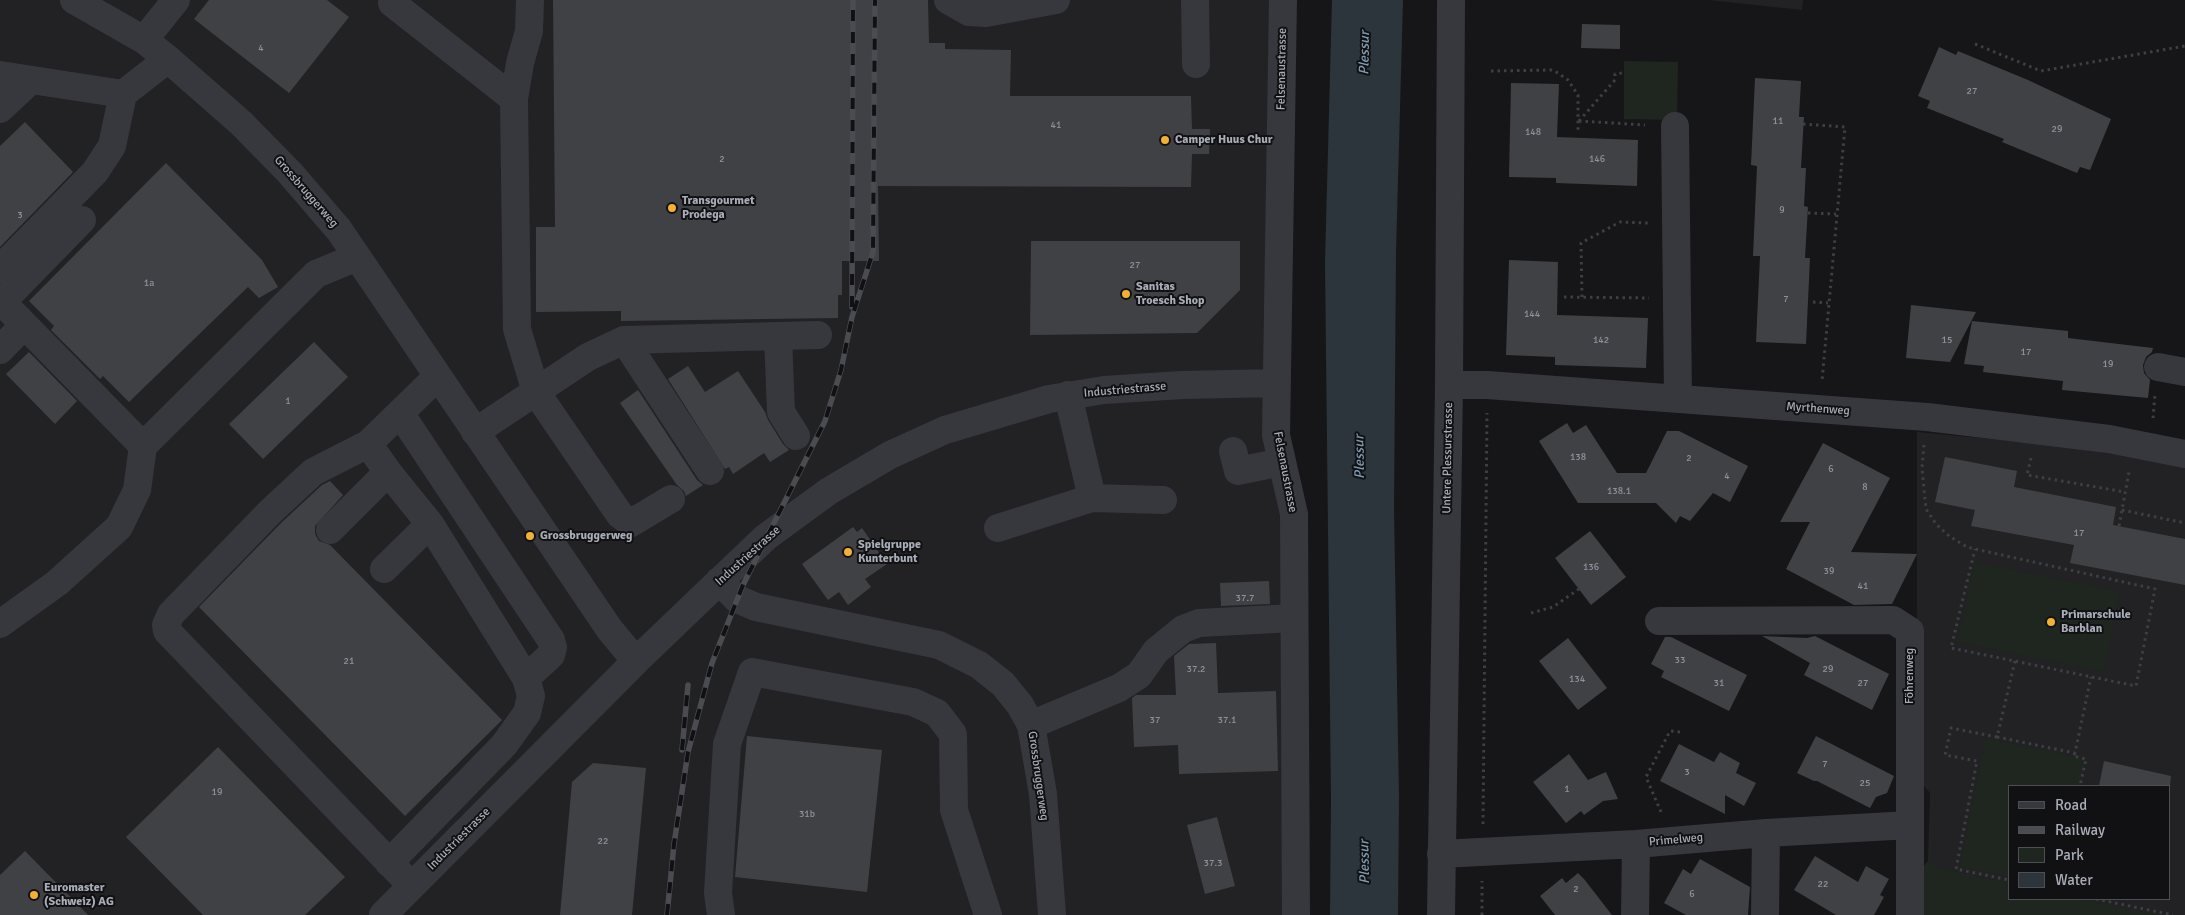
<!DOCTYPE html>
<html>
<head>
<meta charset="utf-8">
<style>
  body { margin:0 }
  #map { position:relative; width:2185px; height:915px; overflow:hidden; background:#161618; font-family:Signika,sans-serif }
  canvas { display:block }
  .legend { position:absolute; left:2008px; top:785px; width:162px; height:115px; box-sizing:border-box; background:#111113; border:1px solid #4d4f55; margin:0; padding:6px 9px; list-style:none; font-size:15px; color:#a8adb8 }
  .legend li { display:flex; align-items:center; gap:10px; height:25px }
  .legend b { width:25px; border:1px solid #4d4f55 }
</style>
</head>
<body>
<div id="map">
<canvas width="2185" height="915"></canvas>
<ul class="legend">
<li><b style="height:6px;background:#37383d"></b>Road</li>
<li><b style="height:6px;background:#4a4c52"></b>Railway</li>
<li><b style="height:14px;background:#1e261f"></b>Park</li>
<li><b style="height:14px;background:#2c353c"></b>Water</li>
</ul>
</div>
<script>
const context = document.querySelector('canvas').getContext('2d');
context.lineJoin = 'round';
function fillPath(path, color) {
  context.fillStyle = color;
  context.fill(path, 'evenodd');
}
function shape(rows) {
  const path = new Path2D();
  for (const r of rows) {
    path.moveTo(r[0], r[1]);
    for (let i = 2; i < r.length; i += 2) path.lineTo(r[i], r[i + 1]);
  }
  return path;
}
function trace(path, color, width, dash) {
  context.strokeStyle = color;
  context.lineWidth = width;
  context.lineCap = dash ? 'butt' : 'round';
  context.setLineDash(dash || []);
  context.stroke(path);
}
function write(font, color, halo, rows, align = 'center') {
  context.font = font + ' Signika,sans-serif';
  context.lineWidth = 4;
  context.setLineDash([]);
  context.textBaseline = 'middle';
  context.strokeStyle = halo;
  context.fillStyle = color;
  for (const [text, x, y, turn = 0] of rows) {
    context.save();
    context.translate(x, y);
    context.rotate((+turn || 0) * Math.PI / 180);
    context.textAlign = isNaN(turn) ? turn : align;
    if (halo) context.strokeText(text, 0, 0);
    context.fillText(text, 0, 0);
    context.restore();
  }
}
fillPath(shape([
  [0,0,1280,0,1276,435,1294,514,1296,915,0,915],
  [1708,0,1803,0,1802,10],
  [1917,432,2065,446,2185,465,2185,915,1918,915,1919,872,1928,861,1930,793,1917,778],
  [2009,786,2169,786,2169,899,2009,899]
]), '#222225');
fillPath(shape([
  [1624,61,1678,62,1677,120,1624,119],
  [1974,562,2120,591,2104,672,1958,642],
  [1985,738,2086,759,2080,786,2009,786,2009,877,1960,867],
  [1928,861,1938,868,2009,883,2009,899,2082,899,2158,915,1918,915,1919,872]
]), '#1e261f');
fillPath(shape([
  [1332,0,1403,0,1396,252,1394,509,1399,798,1398,915,1330,915,1331,799,1325,262]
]), '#2c353c');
fillPath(shape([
  [209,0,327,0,349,17,289,93,194,19],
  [553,0,928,0,929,43,945,43,945,49,1011,50,1010,96,1191,96,1192,129,1210,129,1209,154,1192,154,1191,187,878,186,879,261,842,261,842,295,838,295,838,318,621,321,621,311,536,312,536,227,555,227],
  [1582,24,1620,25,1620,49,1581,48],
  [1939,47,1956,55,1958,51,2028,80,2111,119,2090,170,2080,167,2077,173,2002,142,2004,139,1927,108,1930,101,1918,96],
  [1755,78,1801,81,1799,117,1804,117,1801,168,1806,168,1804,206,1808,207,1805,258,1810,258,1806,344,1756,342,1760,256,1753,256,1757,166,1751,165],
  [1511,83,1559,84,1557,137,1638,140,1637,186,1556,183,1556,178,1509,177],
  [25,122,73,172,0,247,0,146],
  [166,163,262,260,278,287,259,298,248,287,129,402,103,376,100,379,51,330,54,326,29,301],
  [1031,241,1240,241,1240,290,1197,333,1030,335],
  [1509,260,1558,262,1557,315,1648,318,1646,368,1555,365,1555,357,1506,355],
  [1911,305,1976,312,1950,362,1906,358],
  [1972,321,2068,331,2068,338,2153,348,2152,352,2146,357,2143,365,2144,373,2150,380,2148,398,2062,390,2063,381,1983,372,1984,366,1964,364],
  [314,342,348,377,263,459,229,424],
  [29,352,77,401,55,424,6,374],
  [688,366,705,392,738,371,765,412,768,420,783,444,789,450,770,462,764,453,733,474,729,467,725,469,668,379],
  [638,390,697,480,703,485,686,496,684,491,677,485,620,403],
  [1567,423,1573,433,1586,425,1617,473,1646,473,1667,431,1679,431,1748,466,1730,502,1713,493,1690,521,1680,516,1676,523,1656,503,1578,503,1539,441],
  [1823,443,1890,478,1851,552,1917,554,1892,604,1854,605,1786,569,1810,522,1780,522],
  [1945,457,2017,471,2014,487,2116,507,2113,525,2185,539,2185,585,2070,563,2074,545,1971,526,1975,510,1935,502],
  [330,481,343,495,315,526,315,534,319,541,330,545,502,720,405,816,199,607,281,523,322,485],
  [853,527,857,532,862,528,887,564,865,579,871,587,848,605,839,592,828,600,802,564],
  [1590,531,1626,577,1591,605,1555,558],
  [1269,581,1270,604,1221,606,1220,583],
  [1762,636,1807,638,1815,636,1889,674,1872,710,1804,675,1810,663],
  [1665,637,1671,637,1747,675,1729,711,1661,677,1664,671,1651,664],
  [1568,638,1607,688,1578,710,1539,661],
  [1216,643,1218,693,1276,691,1278,771,1179,774,1178,745,1134,747,1132,698,1136,695,1176,695,1174,656,1189,644],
  [747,736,882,750,867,892,735,877],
  [1816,736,1894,776,1887,793,1876,797,1870,808,1817,781,1814,781,1797,773],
  [1679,744,1714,762,1720,752,1740,763,1736,773,1756,783,1744,806,1725,795,1725,814,1660,781],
  [218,747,345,877,305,915,203,915,126,837],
  [1569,754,1588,780,1606,772,1618,799,1603,801,1584,815,1581,811,1566,823,1533,782],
  [2104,761,2171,776,2170,786,2099,786],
  [593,763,646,768,632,915,560,915,572,782],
  [1217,817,1235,886,1205,894,1187,825],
  [25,851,88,915,0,915,0,875],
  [1815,856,1858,882,1866,866,1889,879,1880,895,1884,897,1874,915,1836,915,1794,890],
  [1700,859,1750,887,1748,915,1686,915,1664,903,1683,869,1691,874],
  [1578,873,1584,879,1612,915,1555,915,1540,896,1562,878,1566,883]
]), '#404145');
trace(shape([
  [1975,44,2041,71,2185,46],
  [1491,71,1551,70,1558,73,1568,80,1578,95,1578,132],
  [1579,121,1645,125],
  [1579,121,1615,80,1615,74,1622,73],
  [1803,124,1845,127,1822,381],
  [1808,213,1836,214],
  [1564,297,1649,298],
  [1582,297,1581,243,1620,222,1648,223],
  [1813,302,1828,303],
  [2153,418,2155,394],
  [1924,445,1922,468,1926,509,1936,524,1949,536,1967,547,1975,549,2155,589,2136,686,1951,648,1975,549],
  [2031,458,2027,475,2125,492],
  [2122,510,2185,523],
  [2119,526,2129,472],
  [1531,613,1553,607,1579,589],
  [2015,661,1997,737,2075,753,2091,677],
  [1997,737,1951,728,1945,755,1977,761,1956,869,2009,880],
  [2075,753,2073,756,2086,759,2080,786],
  [1661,812,1646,777,1670,731,1681,732],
  [1483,824,1487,413],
  [2096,899,2173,915],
  [1482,915,1482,881]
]), '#3d3f44', 3, [2.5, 4]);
trace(shape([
  [74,0,144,40,168,59,241,123,290,173,339,230,610,630,636,661],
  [530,0,529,31,520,63,514,99,517,329,536,392,620,515,631,523,671,499],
  [948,0,969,12,986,13,1056,0],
  [1195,0,1196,64],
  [1283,0,1276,435,1294,514,1296,915],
  [392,3,514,99],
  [144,40,176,0],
  [0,75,123,94,168,59],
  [0,109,31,80],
  [1675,126,1678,399],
  [82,220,2,302,143,446,316,274,357,257],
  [0,269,95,172,112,146,123,94],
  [778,336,781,412,796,436],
  [624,340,710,471],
  [0,350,24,325],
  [2158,367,2185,372],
  [1449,385,1487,385,1927,417,2109,439,2185,454],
  [1068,395,1092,498,1163,500],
  [400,413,551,640,553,647,551,655,526,678],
  [475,432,588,357,624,340,818,335],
  [368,444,388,472,430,524,526,678,531,696,527,713,504,745,389,863],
  [1233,451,1238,471,1282,462],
  [998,528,1092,498],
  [330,530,388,472],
  [384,569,430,524],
  [719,581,737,599,756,607,939,645,979,665,1003,684,1020,705,1031,725,1043,794,1052,915],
  [1659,621,1893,620,1910,631,1910,915],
  [0,624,57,583,119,527,137,490,143,446],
  [1031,725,1119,688,1139,675,1156,651,1183,629,1199,623,1294,618],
  [1441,854,1636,844,1766,833,1910,825],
  [412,886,167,631,166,625,171,614,270,512,313,472,368,444,438,376],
  [383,915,636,661,708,592,766,537,829,491,890,455,945,430,1049,399,1104,390,1182,385,1277,383],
  [721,915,718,893,727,744,752,672,913,702,937,713,953,734,954,810,988,915],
  [1441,915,1449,385,1451,0],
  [1635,915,1636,844],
  [1765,915,1766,833]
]), '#37383d', 28);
const rail = shape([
  [852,307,853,0],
  [682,750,688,685],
  [667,915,674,844,688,752,712,663,743,585,825,421,841,370,852,317,873,252,875,0]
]);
trace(rail, '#4a4c52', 5.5);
trace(rail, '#111113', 4, [11]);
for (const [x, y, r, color] of [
  [1165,140,5,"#f2b134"],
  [672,208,5,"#f2b134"],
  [1126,294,5,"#f2b134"],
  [530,536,5,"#f2b134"],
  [848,552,5,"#f2b134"],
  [2051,622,5,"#f2b134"],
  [34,895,5,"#f2b134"]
]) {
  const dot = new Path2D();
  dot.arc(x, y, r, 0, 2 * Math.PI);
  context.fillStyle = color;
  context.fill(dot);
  trace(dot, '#111113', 2);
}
write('10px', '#8e929b', null, [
  ["4",261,48],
  ["27",1972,91],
  ["11",1778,121],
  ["41",1056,125],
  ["29",2057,129],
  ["148",1533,132],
  ["2",722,159],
  ["146",1597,159],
  ["9",1782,210],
  ["3",20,215],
  ["27",1135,265],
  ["1a",149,283],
  ["7",1786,299],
  ["144",1532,314],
  ["142",1601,340],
  ["15",1947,340],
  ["17",2026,352],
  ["19",2108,364],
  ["1",288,401],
  ["138",1578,457],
  ["2",1689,458],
  ["6",1831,469],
  ["4",1727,476],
  ["8",1865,487],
  ["138.1",1619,491],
  ["17",2079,533],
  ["136",1591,567],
  ["39",1829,571],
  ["41",1863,586],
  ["37.7",1245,598],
  ["33",1680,660],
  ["21",349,661],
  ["37.2",1196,669],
  ["29",1828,669],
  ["134",1577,679],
  ["31",1719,683],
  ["27",1863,683],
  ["37",1155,720],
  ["37.1",1227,720],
  ["7",1825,764],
  ["3",1687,772],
  ["25",1865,783],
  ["1",1567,789],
  ["19",217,792],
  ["31b",807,814],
  ["22",603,841],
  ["37.3",1213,863],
  ["22",1823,884],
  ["2",1576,889],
  ["6",1692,894]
]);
write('12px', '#a8adb8', '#111113', [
  ["Felsenaustrasse",1282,69,-89],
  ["Grossbruggerweg",306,192,49],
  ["Industriestrasse",1125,390,-5],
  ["Myrthenweg",1818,409,4],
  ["Untere Plessurstrasse",1448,458,-89],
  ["Felsenaustrasse",1285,472,79],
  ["Industriestrasse",748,556,-42],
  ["Föhrenweg",1910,676,-90],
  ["Grossbruggerweg",1038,776,82],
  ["Industriestrasse",459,839,-45],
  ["Primelweg",1676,840,-5]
]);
write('bold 12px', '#a8adb8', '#111113', [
  ["Camper Huus Chur",1175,140],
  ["Transgourmet",682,201],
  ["Prodega",682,215],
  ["Sanitas",1136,287],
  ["Troesch Shop",1136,301],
  ["Grossbruggerweg",540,536],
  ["Spielgruppe",858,545],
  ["Kunterbunt",858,559],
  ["Primarschule",2061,615],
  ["Barblan",2061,629],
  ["Euromaster",44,888],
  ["(Schweiz) AG",44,902]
], 'left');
write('italic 14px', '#7f9bb3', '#111113', [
  ["Plessur",1365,53,-89],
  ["Plessur",1360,457,-91],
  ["Plessur",1365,862,-91]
]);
</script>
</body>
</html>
